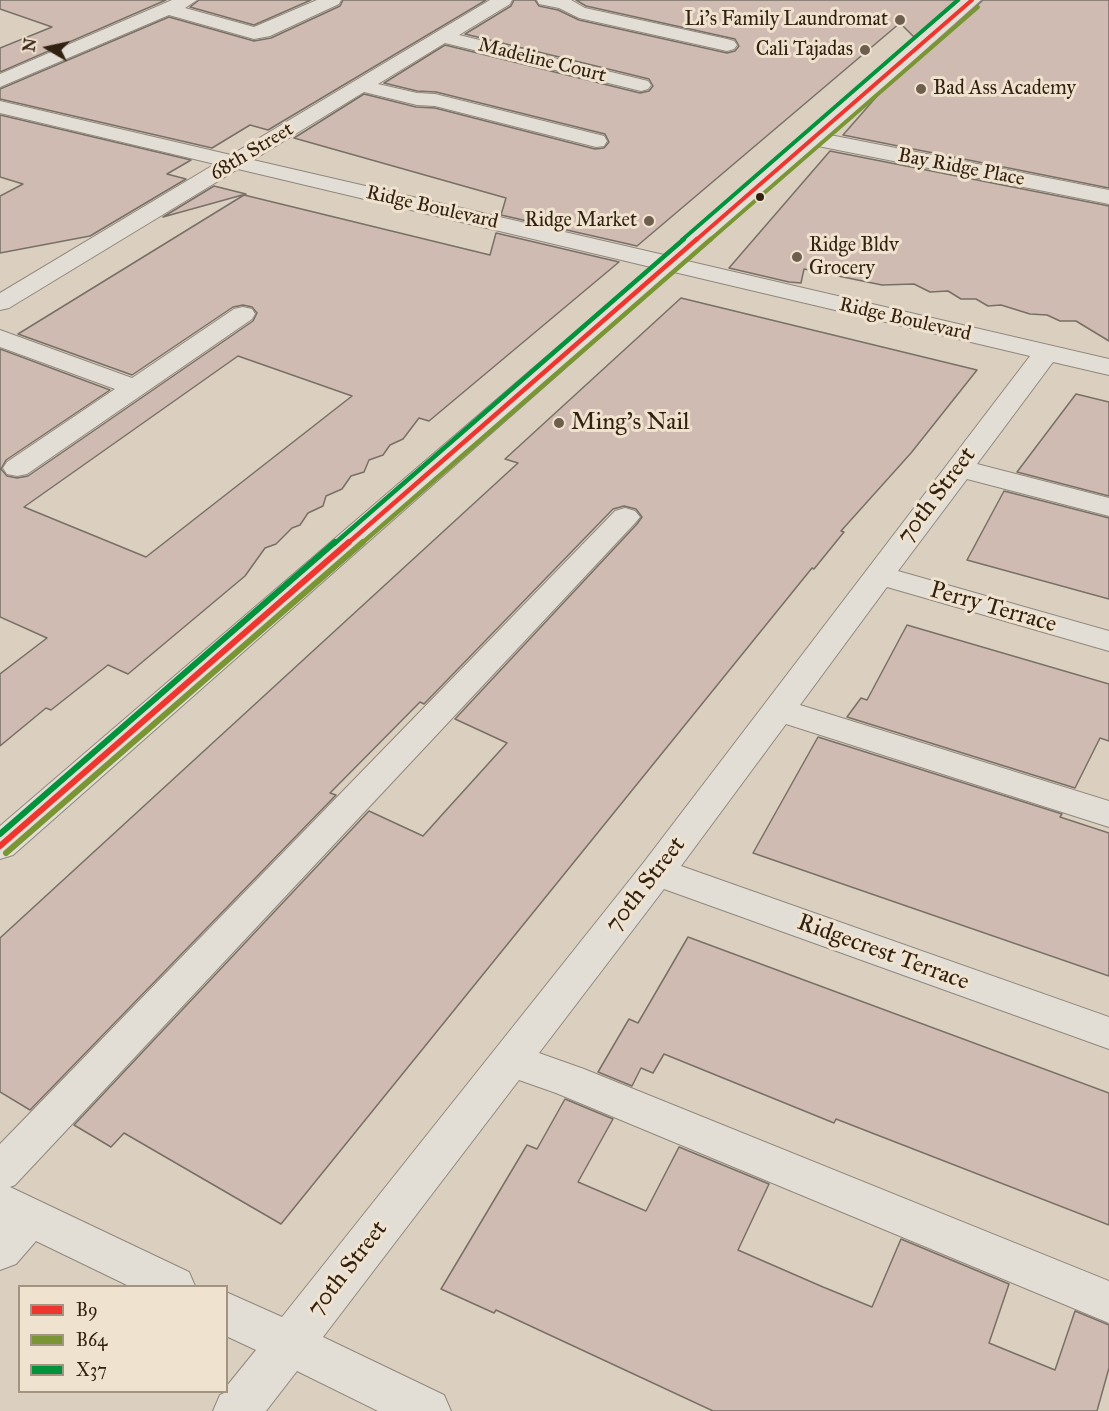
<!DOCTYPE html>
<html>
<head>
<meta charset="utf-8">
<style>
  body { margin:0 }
  #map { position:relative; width:1109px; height:1411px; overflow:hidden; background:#dbd0c0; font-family:"IM FELL Great Primer",serif }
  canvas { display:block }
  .legend { position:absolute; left:18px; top:1285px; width:210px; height:108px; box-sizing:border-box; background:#efe2ce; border:2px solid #a39482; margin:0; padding:8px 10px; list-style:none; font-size:18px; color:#322011 }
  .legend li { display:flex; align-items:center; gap:12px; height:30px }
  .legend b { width:30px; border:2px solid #a39482 }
  .north { position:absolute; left:18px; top:18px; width:60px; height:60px; -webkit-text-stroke:4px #efe2ce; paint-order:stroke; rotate:279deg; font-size:16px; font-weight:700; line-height:24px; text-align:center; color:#322011 }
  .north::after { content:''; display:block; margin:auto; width:21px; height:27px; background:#322011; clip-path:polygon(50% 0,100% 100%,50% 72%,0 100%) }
</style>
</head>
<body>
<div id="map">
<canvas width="1109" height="1411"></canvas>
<ul class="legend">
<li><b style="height:8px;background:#ee352e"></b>B9</li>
<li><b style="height:8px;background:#799534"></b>B64</li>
<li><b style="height:8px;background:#00933c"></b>X37</li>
</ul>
<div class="north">N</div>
</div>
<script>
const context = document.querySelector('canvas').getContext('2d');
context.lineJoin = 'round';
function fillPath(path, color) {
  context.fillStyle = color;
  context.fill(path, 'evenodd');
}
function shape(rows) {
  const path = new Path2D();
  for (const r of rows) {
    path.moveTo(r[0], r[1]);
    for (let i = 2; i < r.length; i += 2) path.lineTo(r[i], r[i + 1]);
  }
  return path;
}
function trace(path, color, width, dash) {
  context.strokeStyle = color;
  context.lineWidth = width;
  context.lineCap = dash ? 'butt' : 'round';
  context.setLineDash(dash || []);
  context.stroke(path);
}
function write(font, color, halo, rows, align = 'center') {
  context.font = font + ' "IM FELL Great Primer",serif';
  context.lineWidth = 6;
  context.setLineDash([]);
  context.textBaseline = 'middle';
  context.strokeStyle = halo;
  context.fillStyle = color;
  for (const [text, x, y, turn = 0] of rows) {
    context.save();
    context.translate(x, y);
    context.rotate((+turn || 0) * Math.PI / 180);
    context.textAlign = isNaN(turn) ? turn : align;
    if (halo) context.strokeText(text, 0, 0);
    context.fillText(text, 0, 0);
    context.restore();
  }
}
const building = shape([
  [0,0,166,0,0,72,0,48,52,27,0,9,0,0],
  [199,0,311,0,254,25,190,7,199,0],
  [343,0,486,0,268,130,250,125,212,148,0,99,0,89,169,17,254,41,271,38,340,6,343,0],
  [514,0,535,0,539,6,558,10,579,20,727,53,735,51,739,46,735,39,586,6,576,0,958,0,914,37,900,23,637,246,501,215,506,198,294,138,364,94,416,107,435,108,595,149,604,148,609,142,605,134,436,92,417,91,384,83,445,45,640,93,649,91,653,86,649,79,465,34,511,6,514,0],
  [983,0,1109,0,1109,188,843,135,878,95,983,0],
  [0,115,191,160,167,174,186,179,90,236,0,253,0,196,23,184,0,177,0,115],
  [830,151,1109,206,1109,341,1076,321,1060,321,1047,315,1030,314,1001,305,988,306,976,299,961,299,948,291,930,292,914,284,882,285,804,269,801,283,789,282,729,268,830,151],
  [214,186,246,194,163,217,214,186],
  [244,195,490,255,496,233,619,262,429,421,419,418,403,439,390,445,383,455,369,460,364,472,351,476,342,489,326,496,323,506,308,513,300,525,292,528,276,544,265,548,245,576,128,674,108,665,51,710,46,708,0,746,0,674,47,638,0,617,0,349,110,390,6,460,1,469,7,476,17,478,28,476,253,321,257,313,252,307,243,305,233,307,132,375,18,334,244,195],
  [238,356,352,396,146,557,24,507,238,356],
  [681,298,977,370,911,453,841,531,844,532,814,569,812,568,281,1224,124,1133,111,1147,74,1125,369,811,423,836,440,817,507,743,455,719,637,524,642,517,636,509,624,506,613,509,424,704,420,702,330,793,336,795,30,1110,0,1092,0,938,518,463,505,459,681,298],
  [1076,394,1109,402,1109,496,1017,472,1076,394],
  [1004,491,1109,518,1109,599,967,560,1004,491],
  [907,625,1109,684,1109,741,1100,738,1075,788,847,717,861,698,867,700,907,625],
  [818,737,1062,814,1060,817,1109,833,1109,976,753,853,818,737],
  [688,937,1109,1093,1109,1225,836,1119,834,1123,664,1054,653,1073,641,1068,632,1086,598,1072,629,1019,638,1023,688,937],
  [565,1099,613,1119,578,1182,646,1211,679,1147,769,1184,738,1250,823,1287,872,1307,901,1239,1009,1284,989,1343,1055,1370,1075,1311,1109,1325,1109,1368,1097,1411,713,1411,496,1310,494,1313,441,1289,527,1145,537,1149,565,1099]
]);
fillPath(building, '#cfbbb1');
trace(building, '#787066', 1.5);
const minor = shape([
  [172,0,197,0,185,8,254,27,317,0,341,0,339,4,270,36,254,39,169,15,0,87,0,74,172,0],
  [490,0,512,0,510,4,459,35,648,81,651,85,648,89,641,91,445,43,378,84,417,93,435,94,604,136,607,141,604,146,596,147,435,106,417,105,364,92,253,160,664,255,961,0,981,0,830,135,1109,190,1109,204,818,146,687,261,1109,359,1109,375,1053,362,977,464,1109,498,1109,516,967,479,898,571,1109,631,1109,651,887,587,800,705,1109,801,1109,827,786,724,681,866,1109,1017,1109,1049,664,889,539,1053,584,1069,1109,1281,1109,1323,556,1093,519,1080,323,1337,444,1395,451,1411,378,1411,297,1371,266,1411,213,1411,220,1395,226,1392,226,1387,256,1350,226,1336,226,1292,282,1317,644,862,1030,356,674,272,13,855,0,859,0,826,651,267,238,169,9,308,0,310,0,293,215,164,0,113,0,101,231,155,490,0],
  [537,0,571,0,585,8,727,39,734,41,737,45,734,49,727,51,579,18,559,8,539,4,537,0],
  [243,307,252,309,255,314,252,319,27,474,17,476,7,474,3,468,7,462,115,389,0,347,0,330,132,378,234,309,243,307],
  [625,508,635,511,640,517,635,523,15,1185,10,1187,189,1272,195,1286,129,1286,36,1241,16,1264,0,1270,0,1144,615,511,625,508]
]);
trace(minor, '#90877d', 2);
fillPath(minor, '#e3ded5');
trace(shape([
  [696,240,972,0]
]), '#ee352e', 4);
trace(shape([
  [347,544,697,239]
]), '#ee352e', 4.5);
trace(shape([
  [0,846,349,542]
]), '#ee352e', 6);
trace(shape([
  [710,240,978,7]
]), '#799534', 4);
trace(shape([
  [361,544,711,239]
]), '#799534', 4.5);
trace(shape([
  [6,853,363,542]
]), '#799534', 6);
trace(shape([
  [682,240,958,0]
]), '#00933c', 4);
trace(shape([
  [334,544,684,239]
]), '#00933c', 4.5);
trace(shape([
  [0,834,335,542]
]), '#00933c', 6);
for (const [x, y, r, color] of [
  [900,20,6,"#6d5e4e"],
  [865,50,6,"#6d5e4e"],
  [921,89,6,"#6d5e4e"],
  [760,197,5,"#322011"],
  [649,221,6,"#6d5e4e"],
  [797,257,6,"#6d5e4e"],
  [559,423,6,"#6d5e4e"]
]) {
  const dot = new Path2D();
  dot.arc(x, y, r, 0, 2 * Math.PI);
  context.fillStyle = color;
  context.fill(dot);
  trace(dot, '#efe2ce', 2);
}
write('20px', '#322011', '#efe2ce', [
  ["Li's Family Laundromat",888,20],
  ["Cali Tajadas",853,50],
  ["Bad Ass Academy",933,89,"left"],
  ["Ridge Market",637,221],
  ["Ridge Bldv",809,246,"left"],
  ["Grocery",809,269,"left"]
], 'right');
write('20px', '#322011', '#efe2ce', [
  ["Madeline Court",542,61,14],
  ["68th Street",252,152,-31],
  ["Bay Ridge Place",961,168,11],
  ["Ridge Boulevard",432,208,13],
  ["Ridge Boulevard",905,320,13]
]);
write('24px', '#322011', '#efe2ce', [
  ["Ming's Nail",571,423]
], 'left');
write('24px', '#322011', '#efe2ce', [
  ["70th Street",937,496,-53],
  ["Perry Terrace",993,608,16],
  ["70th Street",646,885,-52],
  ["Ridgecrest Terrace",883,953,20],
  ["70th Street",348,1269,-52]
]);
</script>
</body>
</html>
